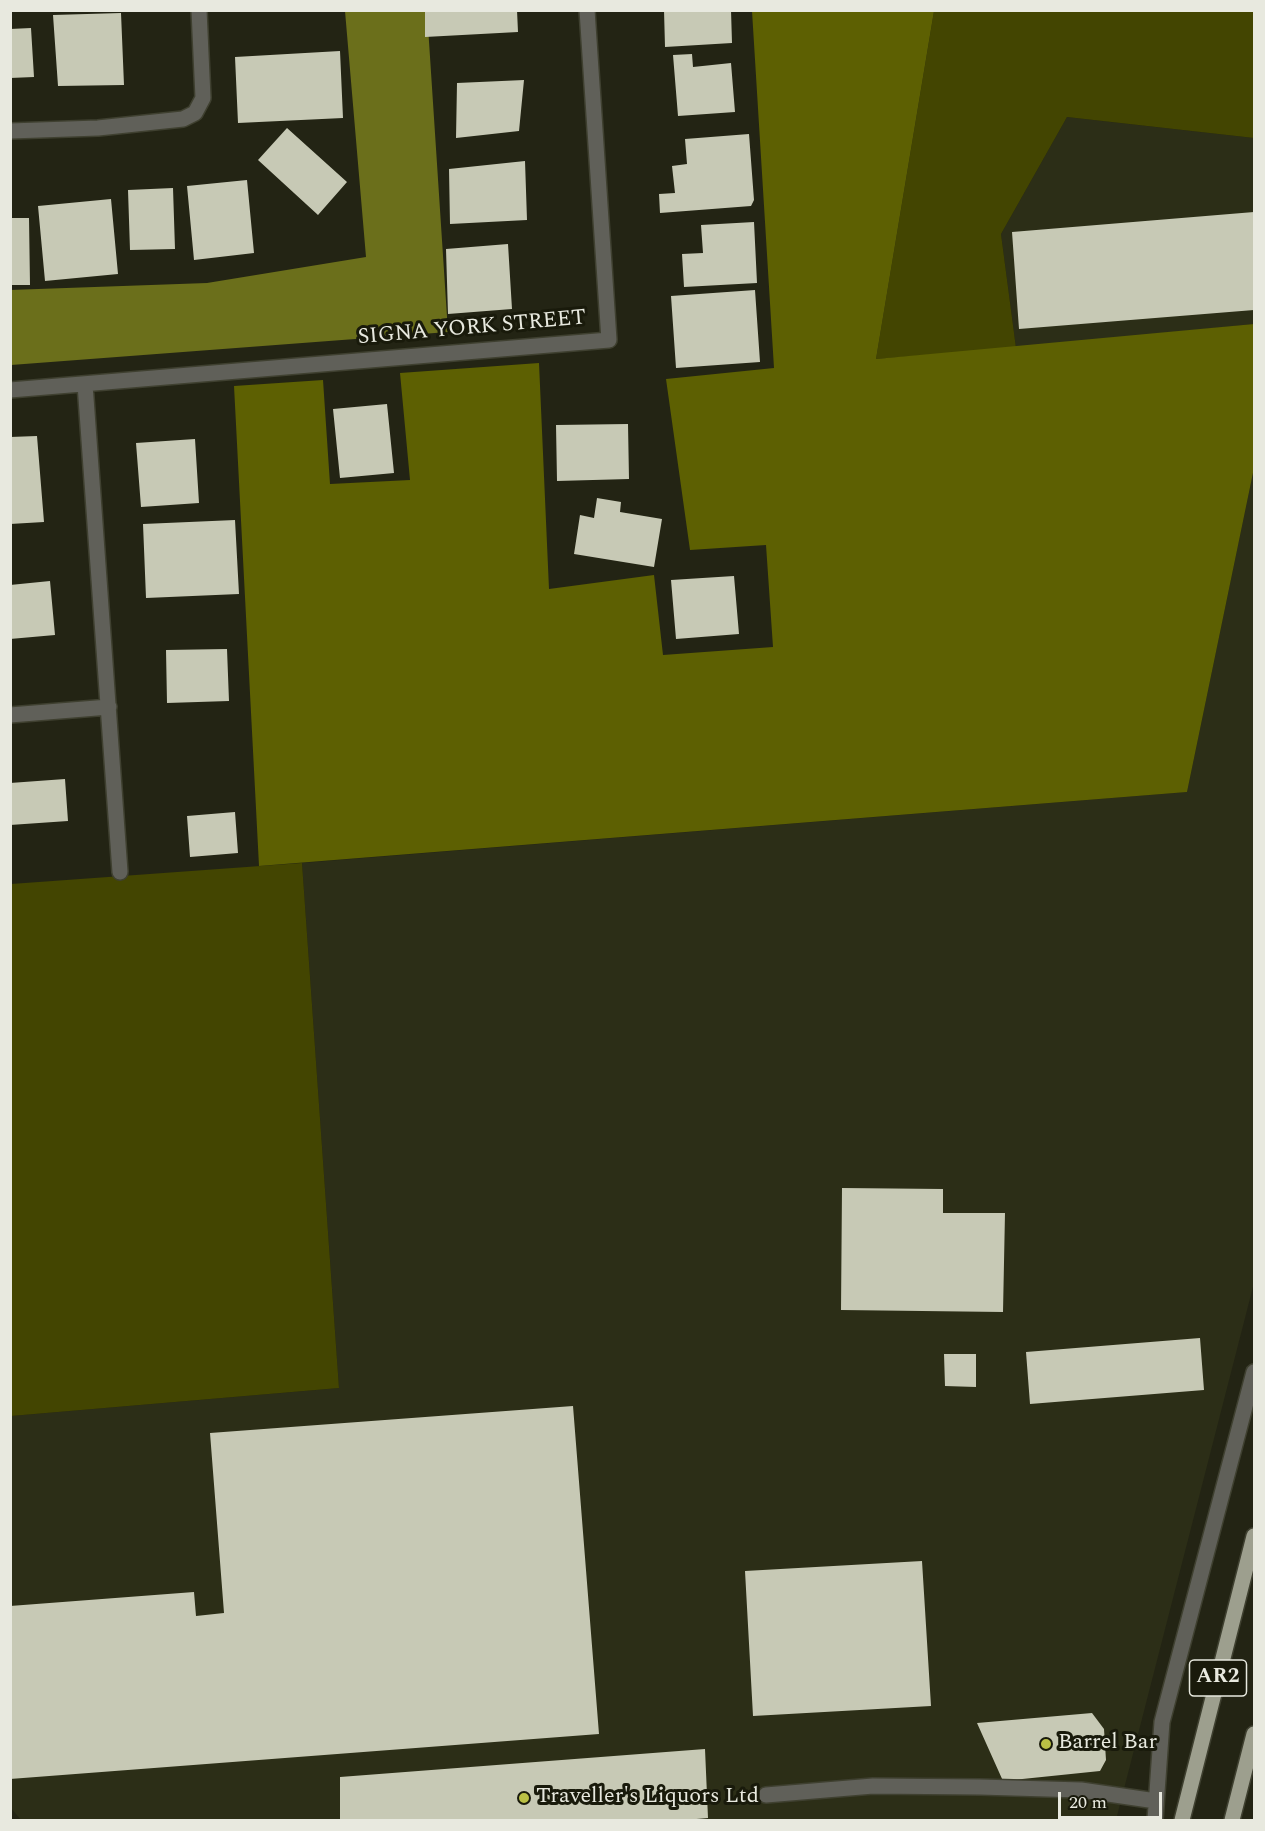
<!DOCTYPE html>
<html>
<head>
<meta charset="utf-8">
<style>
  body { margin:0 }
  #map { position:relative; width:1265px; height:1831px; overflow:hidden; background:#232414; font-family:Spectral,serif }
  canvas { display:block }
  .frame { position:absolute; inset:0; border:12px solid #e8e9df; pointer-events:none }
  .scale { position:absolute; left:1058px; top:1792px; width:104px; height:27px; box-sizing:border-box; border:3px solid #e8e9df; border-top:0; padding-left:8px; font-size:18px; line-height:21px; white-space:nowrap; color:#e8e9df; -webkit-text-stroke:4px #191a0b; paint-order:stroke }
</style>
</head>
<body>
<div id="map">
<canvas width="1265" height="1831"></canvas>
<div class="frame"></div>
<div class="scale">20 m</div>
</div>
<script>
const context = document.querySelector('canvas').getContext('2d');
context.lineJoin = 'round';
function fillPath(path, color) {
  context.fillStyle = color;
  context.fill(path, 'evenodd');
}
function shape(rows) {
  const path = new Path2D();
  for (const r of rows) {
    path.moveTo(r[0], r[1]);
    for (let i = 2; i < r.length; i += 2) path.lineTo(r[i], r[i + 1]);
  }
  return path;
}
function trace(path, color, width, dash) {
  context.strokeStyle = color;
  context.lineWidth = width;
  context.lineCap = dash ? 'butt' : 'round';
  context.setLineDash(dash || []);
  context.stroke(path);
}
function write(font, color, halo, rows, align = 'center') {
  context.font = font + ' Spectral,serif';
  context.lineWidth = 6;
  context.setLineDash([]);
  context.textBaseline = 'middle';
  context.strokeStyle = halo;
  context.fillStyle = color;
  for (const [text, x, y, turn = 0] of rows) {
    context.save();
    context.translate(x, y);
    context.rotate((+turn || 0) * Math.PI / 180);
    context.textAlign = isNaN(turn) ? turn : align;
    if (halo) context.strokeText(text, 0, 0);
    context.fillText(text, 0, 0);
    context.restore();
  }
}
fillPath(shape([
  [1067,117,1254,138,1254,324,1016,348,1001,234],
  [1254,468,1254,1283,1116,1820,21,1820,11,1808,11,1416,339,1388,302,863,1187,792]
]), '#2c2e17');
fillPath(shape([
  [934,11,1254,11,1254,138,1067,117,1001,234,1016,348,876,359],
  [302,863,339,1388,11,1416,11,884]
]), '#434501');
fillPath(shape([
  [752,11,934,11,876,359,1254,324,1254,468,1187,792,259,866,234,386,323,380,330,484,410,480,400,373,539,363,549,589,654,575,663,655,773,647,766,545,690,550,666,379,774,368]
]), '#5d6002');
fillPath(shape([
  [345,11,427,11,448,332,11,365,10,290,207,283,366,257]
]), '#6b6f1b');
fillPath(shape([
  [425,10,517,10,518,32,425,37],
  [664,10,731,10,732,43,665,47],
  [121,13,124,85,58,86,53,15],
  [31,28,34,77,10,78,10,29],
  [340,51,343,118,238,123,235,57],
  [692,54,693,67,731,63,735,112,678,116,673,55],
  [524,80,519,131,456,138,457,83],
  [287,128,347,182,318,215,258,160],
  [749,134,754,200,751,206,660,213,659,194,675,193,672,166,687,164,685,139],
  [525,161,527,220,450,224,449,169],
  [247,180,254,253,194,260,187,186],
  [173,188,175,249,130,250,128,190],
  [111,199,118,274,45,281,38,206],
  [1254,212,1254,310,1019,329,1012,232],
  [10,218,29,218,30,285,10,285],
  [754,222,757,283,684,287,682,254,703,253,701,225],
  [508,244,512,309,448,314,446,249],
  [755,290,760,362,676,368,671,296],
  [387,404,394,473,340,478,333,409],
  [628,424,629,479,557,481,556,425],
  [37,436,44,522,10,524,10,437],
  [195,439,199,503,141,507,136,443],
  [597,498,621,502,620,512,662,519,654,567,574,554,580,515,594,518],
  [235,520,239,594,146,598,143,524],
  [734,576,739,634,676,639,671,580],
  [50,581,55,635,10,639,10,585],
  [227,649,229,701,167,703,166,650],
  [65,779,68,821,10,825,10,783],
  [235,812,238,853,190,857,187,816],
  [842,1188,943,1189,943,1213,1005,1213,1003,1312,841,1310],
  [1200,1338,1204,1390,1030,1404,1026,1352],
  [944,1354,976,1354,976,1387,945,1386],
  [573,1406,599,1734,10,1779,10,1606,194,1592,196,1616,224,1613,210,1433],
  [922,1561,931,1706,753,1716,745,1571],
  [1092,1713,1104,1729,1106,1760,1100,1771,1003,1781,977,1723],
  [705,1749,708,1818,685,1820,340,1820,340,1777]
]), '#c7c9b5');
const minor = shape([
  [10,131,98,128,183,119,195,113,203,98,199,10],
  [85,384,120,872],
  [10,390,609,340,587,10],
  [10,715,109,707],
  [766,1795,873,1786,980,1787,1081,1790,1156,1801],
  [1155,1820,1162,1722,1254,1372]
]);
const major = shape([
  [1182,1820,1254,1536],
  [1232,1820,1254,1734]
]);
trace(minor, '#3f4030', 18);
trace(major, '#3f4030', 18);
trace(minor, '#606059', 15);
trace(major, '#9d9f8e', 15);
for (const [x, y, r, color] of [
  [1046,1744,6,"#bac045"],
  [524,1798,6,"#bac045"]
]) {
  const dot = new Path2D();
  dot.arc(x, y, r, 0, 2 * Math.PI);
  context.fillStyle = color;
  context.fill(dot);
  trace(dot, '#191a0b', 2);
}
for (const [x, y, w] of [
  [1218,1678,57]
]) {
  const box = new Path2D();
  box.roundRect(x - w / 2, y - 18, w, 36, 4.5);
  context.fillStyle = '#191a0b';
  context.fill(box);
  trace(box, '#e8e9df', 1.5);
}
write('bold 21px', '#e8e9df', null, [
  ["AR2",1218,1678]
]);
write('22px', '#e8e9df', '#191a0b', [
  ["SIGNA YORK STREET",472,329,-5]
]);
write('22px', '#e8e9df', '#191a0b', [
  ["Barrel Bar",1058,1744],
  ["Traveller's Liquors Ltd",536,1798]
], 'left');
</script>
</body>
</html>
